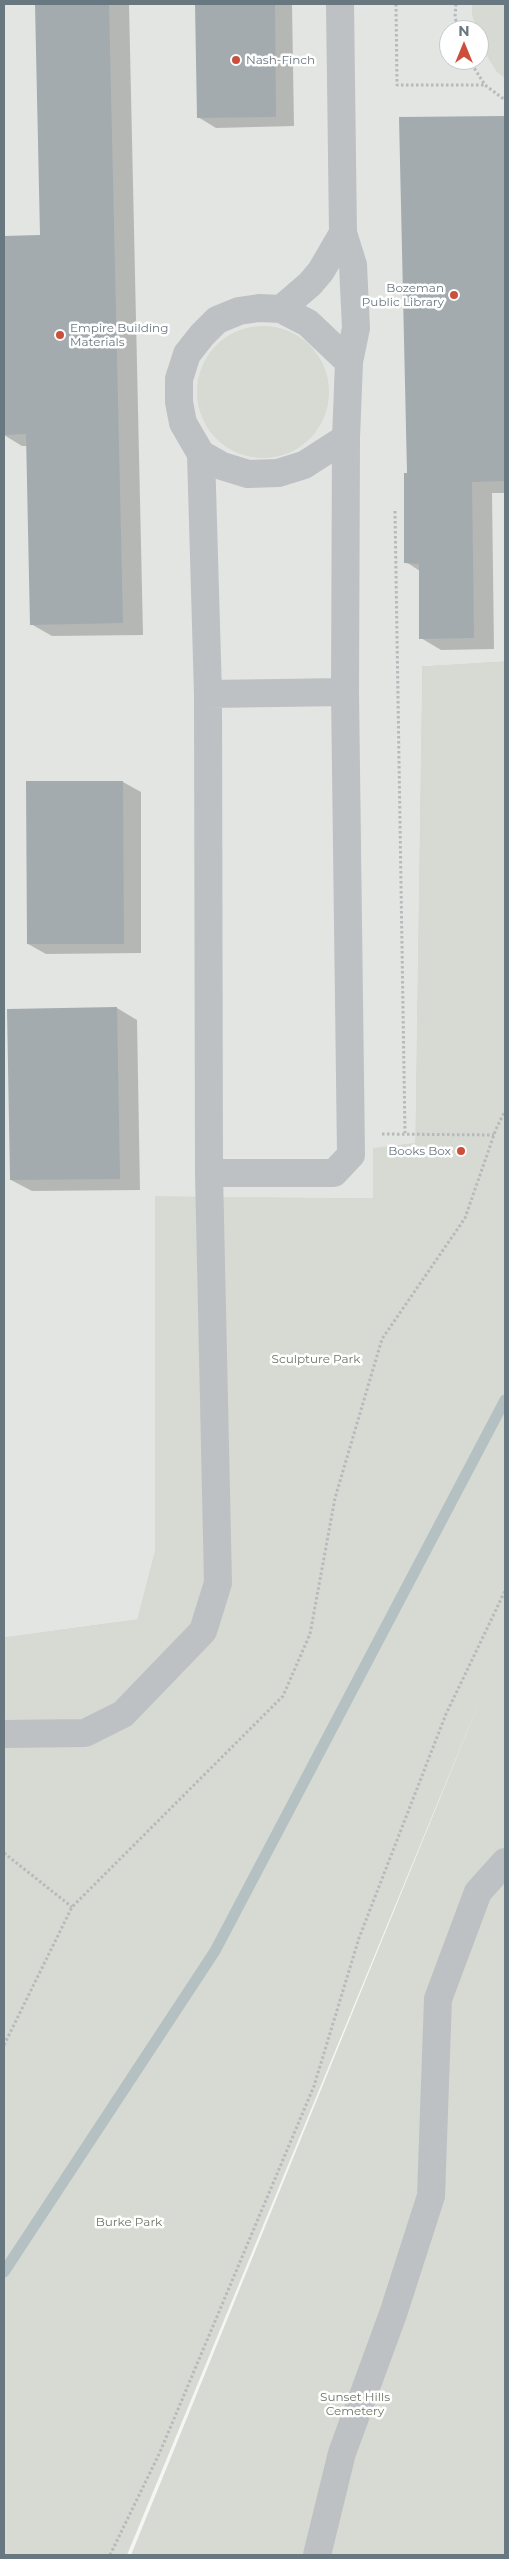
<!DOCTYPE html>
<html>
<head>
<meta charset="utf-8">
<style>
  body { margin:0 }
  #map { position:relative; width:509px; height:2559px; overflow:hidden; background:#f5f5f3; font-family:Montserrat,sans-serif }
  canvas { display:block }
  .frame { position:absolute; inset:0; border:5px solid #687880; pointer-events:none }
  .north { position:absolute; left:439px; top:20px; width:50px; height:50px; box-sizing:border-box; background:#fff; border:1px solid #c3c9cc; border-radius:50%; rotate:0deg; font-size:14px; font-weight:700; line-height:20px; text-align:center; color:#687880 }
  .north::after { content:''; display:block; margin:auto; width:18px; height:22px; background:#cc4e3c; clip-path:polygon(50% 0,100% 100%,50% 72%,0 100%) }
</style>
</head>
<body>
<div id="map">
<canvas width="509" height="2559"></canvas>
<div class="frame"></div>
<div class="north">N</div>
</div>
<script>
const context = document.querySelector('canvas').getContext('2d');
context.lineJoin = 'round';
function fillPath(path, color) {
  context.fillStyle = color;
  context.fill(path, 'evenodd');
}
function shape(rows) {
  const path = new Path2D();
  for (const r of rows) {
    if (r.length === 3) {
      path.moveTo(r[0] + r[2], r[1]);
      path.arc(r[0], r[1], r[2], 0, 2 * Math.PI);
      continue;
    }
    path.moveTo(r[0], r[1]);
    for (let i = 2; i < r.length; i += 2) path.lineTo(r[i], r[i + 1]);
  }
  return path;
}
function trace(path, color, width, dash) {
  context.strokeStyle = color;
  context.lineWidth = width;
  context.lineCap = dash ? 'butt' : 'round';
  context.setLineDash(dash || []);
  context.stroke(path);
}
function write(font, color, halo, rows, align = 'center') {
  context.font = font + ' Montserrat,sans-serif';
  context.lineWidth = 5;
  context.setLineDash([]);
  context.textBaseline = 'middle';
  context.strokeStyle = halo;
  context.fillStyle = color;
  for (const [text, x, y, turn = 0] of rows) {
    context.save();
    context.translate(x, y);
    context.rotate((+turn || 0) * Math.PI / 180);
    context.textAlign = isNaN(turn) ? turn : align;
    if (halo) context.strokeText(text, 0, 0);
    context.fillText(text, 0, 0);
    context.restore();
  }
}
fillPath(shape([
  [4,4,505,4,505,661,422,666,415,1143,373,1198,155,1196,155,1550,137,1619,4,1637],
  [449,30,479,30,479,60,449,60]
]), '#e3e5e3');
fillPath(shape([
  [472,4,505,4,505,78,497,72,480,45,479,30,476,30,472,14],
  [263,392,66],
  [505,661,505,2555,131,2555,485,1688,127,2555,4,2555,4,1637,137,1619,155,1550,155,1196,373,1198,373,1148,415,1143,422,666]
]), '#d6dad2');
fillPath(shape([
  [36,4,129,4,143,635,52,636,31,624,28,446,22,446,4,435,4,237,41,236],
  [196,4,292,4,294,126,216,128,198,117],
  [505,117,505,493,492,493,494,649,441,650,421,638,420,571,406,562,409,474,400,119],
  [123,782,141,792,141,953,46,954,28,944],
  [117,1008,137,1020,140,1190,32,1191,11,1180]
]), '#0003');
trace(shape([
  [4,2272,215,1951,505,1400]
]), '#b4c0c2', 11);
fillPath(shape([
  [35,4,109,4,123,623,30,625,26,434,4,435,4,236,40,235],
  [195,4,275,4,276,117,197,118],
  [505,116,505,481,472,482,474,638,419,639,419,564,404,563,404,473,407,473,399,117],
  [26,781,123,781,124,944,27,944],
  [117,1007,120,1179,10,1180,7,1009]
]), '#a3abaf');
trace(shape([
  [396,4,397,85,485,85],
  [456,4,455,17,458,30],
  [469,60,485,85,505,100],
  [395,511,405,1133],
  [382,1134,494,1135],
  [4,1853,72,1907],
  [4,2045,72,1907,283,1696,310,1634,335,1498,382,1339,465,1218,496,1129,505,1111],
  [110,2555,160,2452,314,2086,359,1938,446,1714,505,1591]
]), '#b7babc', 3, [2.5, 2.5]);
trace(shape([
  [281,309,310,284,321,271,343,233],
  [346,438,304,465,278,473,248,474,222,466,201,454,183,423,179,402,179,379,187,354,202,335,217,320,239,311,259,308,281,309,308,323,349,362],
  [208,694,345,692],
  [209,1173,334,1173,351,1155,345,692,346,438,349,362,356,328,353,265,343,233,340,4],
  [4,1734,85,1733,123,1714,203,1631,218,1583,209,1173,208,694,201,454],
  [317,2555,342,2453,393,2314,431,2196,438,1999,478,1892,505,1862]
]), '#bdc1c4', 28);
for (const [x, y, r, color] of [
  [236,60,5,"#cc4e3c"],
  [454,295,5,"#cc4e3c"],
  [60,335,5,"#cc4e3c"],
  [461,1151,5,"#cc4e3c"]
]) {
  const dot = new Path2D();
  dot.arc(x, y, r, 0, 2 * Math.PI);
  context.fillStyle = color;
  context.fill(dot);
  trace(dot, '#fff', 2);
}
write('12px', '#687880', '#fff', [
  ["Nash-Finch",246,60],
  ["Bozeman",444,288,"right"],
  ["Public Library",444,302,"right"],
  ["Empire Building",70,328],
  ["Materials",70,342],
  ["Books Box",451,1151,"right"]
], 'left');
write('12px', '#6c7866', '#fff', [
  ["Sculpture Park",316,1359],
  ["Burke Park",129,2222],
  ["Sunset Hills",355,2397],
  ["Cemetery",355,2411]
]);
</script>
</body>
</html>
